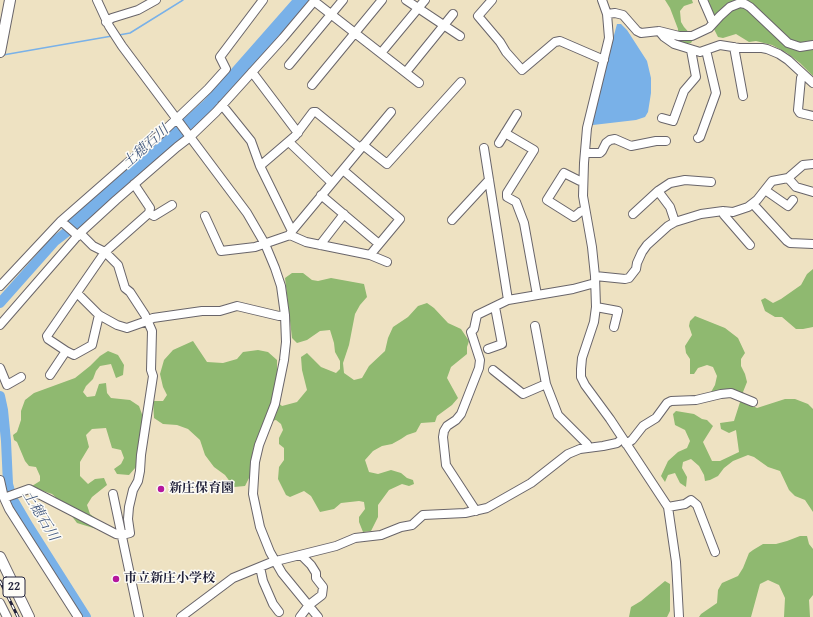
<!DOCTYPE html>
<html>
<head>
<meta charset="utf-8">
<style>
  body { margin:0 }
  canvas { display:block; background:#eee2c2 }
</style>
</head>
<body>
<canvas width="813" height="617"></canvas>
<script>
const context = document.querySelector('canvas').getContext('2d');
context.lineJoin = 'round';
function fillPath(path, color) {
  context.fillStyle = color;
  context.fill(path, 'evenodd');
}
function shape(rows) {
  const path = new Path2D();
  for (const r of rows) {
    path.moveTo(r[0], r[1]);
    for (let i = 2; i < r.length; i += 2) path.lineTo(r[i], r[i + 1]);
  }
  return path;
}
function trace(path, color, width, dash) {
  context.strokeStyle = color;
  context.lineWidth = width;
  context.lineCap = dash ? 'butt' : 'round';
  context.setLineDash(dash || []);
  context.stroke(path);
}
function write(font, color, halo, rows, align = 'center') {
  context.font = font + ' "Gentium Book Plus","Noto Serif JP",serif';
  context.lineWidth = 3;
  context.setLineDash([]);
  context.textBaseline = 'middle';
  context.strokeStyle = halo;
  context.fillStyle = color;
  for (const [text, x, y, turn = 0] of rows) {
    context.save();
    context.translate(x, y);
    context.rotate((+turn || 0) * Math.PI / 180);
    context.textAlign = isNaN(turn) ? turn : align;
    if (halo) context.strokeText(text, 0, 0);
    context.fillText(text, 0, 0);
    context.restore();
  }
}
fillPath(shape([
  [665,0,692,0,693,3,684,6,680,11,681,22,684,27,694,38,691,43,683,44,676,40,678,37,678,29,670,8],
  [708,0,813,0,813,76,800,63,787,53,772,45,756,41,749,42,736,34,723,38,718,37,713,27,715,18],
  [813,269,813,327,803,329,796,329,782,317,775,317,765,311,761,300,765,298,773,303,781,299,801,285,807,274],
  [292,273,303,273,312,280,318,281,331,278,364,284,367,297,360,305,355,314,349,345,343,363,344,373,354,380,362,378,369,366,385,351,388,338,393,327,408,317,418,306,427,303,434,308,448,323,461,329,469,341,467,347,467,354,451,367,447,378,458,398,452,405,437,416,435,422,421,423,416,432,407,435,401,439,392,444,382,446,373,451,365,460,369,472,378,474,391,470,401,473,407,478,413,480,414,484,409,486,402,484,389,490,378,505,378,517,371,531,363,532,359,522,359,517,365,509,364,502,359,501,341,503,334,509,320,512,311,496,304,491,290,497,286,495,278,479,279,467,284,460,284,448,279,444,279,438,283,430,281,424,276,420,263,423,253,449,251,474,245,486,234,487,225,475,214,467,205,455,200,440,188,429,177,425,163,424,154,418,153,401,163,401,167,395,163,387,160,374,164,360,173,350,193,341,207,362,223,363,237,359,243,352,258,350,268,352,277,360,277,376,274,399,282,406,297,402,307,390,302,370,301,357,307,353,321,367,336,373,340,369,340,361,335,352,334,343,330,330,320,331,307,340,297,343,292,338,285,278],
  [695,316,725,328,738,338,745,353,741,359,741,366,745,374,747,382,743,392,749,404,757,408,785,399,795,399,808,404,813,409,813,512,805,500,795,496,789,490,780,471,768,467,754,457,748,455,733,461,724,468,718,476,710,480,705,481,704,475,699,466,691,459,683,462,682,468,687,477,686,487,680,483,675,473,668,475,665,482,661,476,668,461,678,452,687,448,690,441,685,430,675,425,673,414,676,411,694,414,702,419,707,420,713,426,703,442,712,461,720,461,739,452,736,430,729,433,721,429,720,423,734,421,741,399,711,392,715,385,717,376,713,367,707,365,698,368,694,374,690,374,690,359,686,353,685,346,692,335,689,326,690,321],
  [108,351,118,355,124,365,123,375,116,378,111,364,100,366,96,371,93,379,86,386,83,392,87,397,95,396,99,384,106,383,107,393,111,398,130,400,139,406,143,417,141,441,136,467,129,475,117,474,114,469,121,464,124,458,121,450,112,448,106,428,92,429,86,435,89,447,80,462,80,476,88,484,95,479,104,478,107,485,92,497,87,505,90,514,103,524,100,530,77,523,62,503,52,494,40,490,33,489,32,486,40,481,40,476,36,467,29,466,25,461,17,442,14,440,13,435,17,432,21,420,21,411,25,400,34,393,75,378,90,366,100,356],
  [800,536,807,536,809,544,813,549,813,595,809,600,810,617,784,617,785,598,779,585,768,580,760,584,751,617,699,617,701,614,717,603,718,590,722,583,738,576,743,568,749,553,753,550,763,544,776,544,787,541],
  [665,581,670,584,670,611,667,617,629,617,631,607,641,601]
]), '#8fb970');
fillPath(shape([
  [292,0,309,0,278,38,220,103,182,140,78,231,66,221,138,160,204,100],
  [617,24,621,24,627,30,647,61,651,78,651,93,648,112,645,117,636,120,593,125,592,121,598,95]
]), '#79b1e8');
trace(shape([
  [119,35,130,33,183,0],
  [3,55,112,36]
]), '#79b1e8', 1.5);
trace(shape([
  [0,303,55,241,77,224],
  [0,396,3,410,6,441,8,484,12,498,29,527,86,617]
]), '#79b1e8', 10);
const minor = shape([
  [97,0,109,26,122,46,247,213,265,244,275,268,281,286,285,315,286,342,284,360,275,404,259,445,255,462,253,494,260,527,270,552,282,573,318,617],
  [406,0,460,36],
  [492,0,478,16,500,42,506,52,522,70,555,42,560,41,604,60],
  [602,0,607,14,609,38,587,128,584,163,583,196,592,247,595,276,596,307,594,322,582,358,581,369,581,377,585,385,610,419,668,507,676,562,679,617],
  [703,0,713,23],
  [314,1,419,83],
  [607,14,615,13,623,15,637,31,641,33,659,31,679,36,692,36,709,28,720,16,730,7,740,3,745,4,750,7,788,43,800,47,813,45],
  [106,22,112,18,138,10,156,0],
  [659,31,664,37,674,44,700,52,720,45,739,48,762,48,767,49,779,54,788,60,813,83],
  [734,47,743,96],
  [381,53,425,0],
  [289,65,343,0],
  [252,72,298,133],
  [406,72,453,14],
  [803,74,801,78,798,110,800,113,813,116],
  [312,85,382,0],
  [222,105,251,141,260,166],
  [662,118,673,121,684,91,696,77,691,50],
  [505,133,534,150,507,193,507,197,516,202,524,223,537,295],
  [698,138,700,137,716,93,706,50],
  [289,142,331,182],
  [499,143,517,114],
  [363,145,387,164,461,82],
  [484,148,508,300],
  [585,153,600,153,602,151,606,143,610,140,615,139,631,146,656,141,666,141],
  [343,170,400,219,370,255],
  [788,178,796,187,813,192],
  [583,181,580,181,564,173,547,200,574,217,580,212,585,210],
  [765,190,788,206,793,200],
  [658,191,670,183,685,180,711,182],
  [321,195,379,244],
  [753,204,787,241,790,243,813,244],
  [723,211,724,215,750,245],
  [149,213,154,216,172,205],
  [633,214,658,191,670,207,675,222],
  [205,216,221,251,255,247,290,235,306,242,370,255,387,262],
  [452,220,489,180],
  [61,221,78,236],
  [292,231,260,166,295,136,313,112,316,112,360,148],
  [290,234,292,231,391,112],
  [320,245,344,214],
  [595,276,625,279,629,278,636,269,637,263,642,252,647,245,668,226,675,222,701,214,723,211,733,212,748,207,757,200,772,181,788,178,803,165,813,164],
  [0,286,61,221,166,129,208,89,226,69,220,57,263,0],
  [77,293,99,315,117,325,127,328,144,322,153,318,202,311,220,311,237,306,279,316,285,315],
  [596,307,618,311,614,327],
  [0,325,80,233,116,200,177,147,190,137,216,112,283,38,315,0],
  [535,326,546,384,558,415,587,444,587,448],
  [488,349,502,344,495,307],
  [66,351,48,339,47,336,105,252,149,213,150,208,134,184],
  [0,368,7,385,21,377],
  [493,370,523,394,546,384],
  [50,375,66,351,74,355,92,345,99,315],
  [626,444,632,440,643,426,656,418,667,403,671,401,696,400,721,394,731,393,753,402],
  [0,480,4,498,9,509,78,617],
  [113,494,139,617],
  [4,498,29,489,116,534,122,535,130,533,128,519,129,507,133,490,138,481,140,471,141,455,153,376,151,370,152,331,145,315,130,292,125,288,118,265,105,252,93,246,80,233],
  [668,507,685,504,691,500,697,505,715,552],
  [476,511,446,465,443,437,444,431,447,426,456,420,461,414,479,368,480,360,471,332,474,329,477,315,508,300,573,289,595,283],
  [260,567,263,581,273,604,279,612],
  [0,603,7,617],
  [181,617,233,578,272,562,336,546,355,538,381,535,401,527,412,525,423,515,465,513,487,508,531,483,568,454,580,449,603,446,617,443,622,439],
  [300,617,309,605,322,595,323,587,316,578,316,573,311,565,301,555]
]);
const major = shape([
  [0,52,10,0],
  [0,557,29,617]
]);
trace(minor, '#69656a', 10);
trace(major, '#69656a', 12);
trace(minor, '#fff', 8);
trace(major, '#fff', 10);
const rail = shape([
  [0,581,18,617]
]);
trace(rail, '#22223b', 3);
trace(rail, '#fdfcf7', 1.5, [4.5]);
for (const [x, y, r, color] of [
  [161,489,4,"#b5179e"],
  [116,579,4,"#b5179e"]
]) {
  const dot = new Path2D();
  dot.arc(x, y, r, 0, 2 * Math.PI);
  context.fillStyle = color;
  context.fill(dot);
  trace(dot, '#fdfcf7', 1.5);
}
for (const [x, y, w] of [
  [14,587,22]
]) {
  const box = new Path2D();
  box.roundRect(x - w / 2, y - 10, w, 20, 3);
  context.fillStyle = '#fdfcf7';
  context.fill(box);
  trace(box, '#22223b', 1);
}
write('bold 12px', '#22223b', null, [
  ["22",14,587]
]);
write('bold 13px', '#22223b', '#fdfcf7', [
  ["新庄保育園",169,489],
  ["市立新庄小学校",124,579]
], 'left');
write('italic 14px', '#455b80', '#fdfcf7', [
  ["土穂石川",146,147,-42],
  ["土穂石川",40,516,59]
]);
</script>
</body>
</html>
